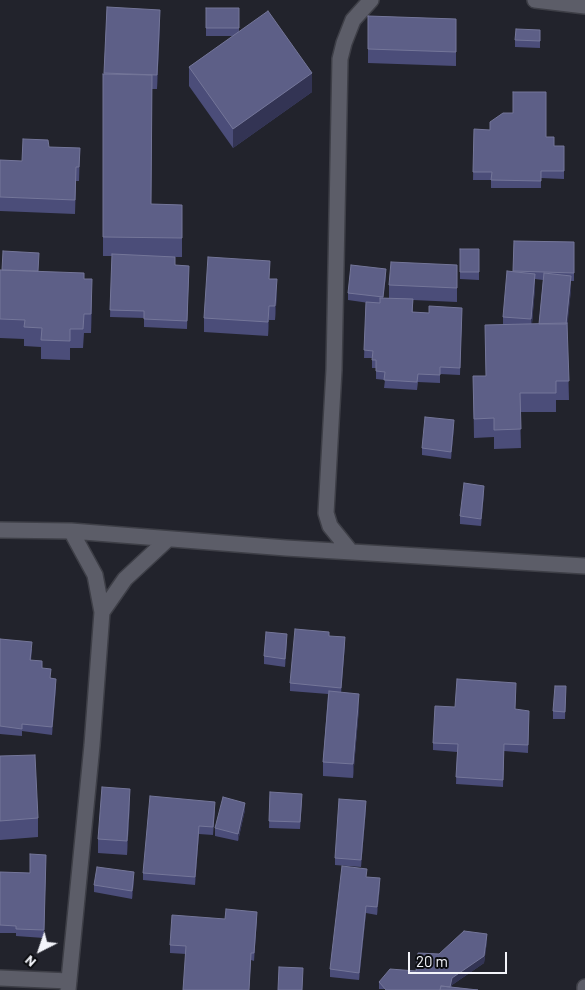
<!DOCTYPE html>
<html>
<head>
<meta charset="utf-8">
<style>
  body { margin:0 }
  #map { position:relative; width:585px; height:990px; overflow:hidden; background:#22232c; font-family:Barlow,sans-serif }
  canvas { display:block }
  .north { position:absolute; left:15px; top:925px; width:50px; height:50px; -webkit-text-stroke:4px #0c0d11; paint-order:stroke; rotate:221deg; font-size:14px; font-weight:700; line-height:20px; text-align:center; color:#f3f4fa }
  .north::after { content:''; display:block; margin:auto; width:18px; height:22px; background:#f3f4fa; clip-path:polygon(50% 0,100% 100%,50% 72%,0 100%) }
  .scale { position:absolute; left:408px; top:952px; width:99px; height:22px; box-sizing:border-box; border:2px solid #f3f4fa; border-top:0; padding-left:6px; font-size:15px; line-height:18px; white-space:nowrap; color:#f3f4fa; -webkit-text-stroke:4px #0c0d11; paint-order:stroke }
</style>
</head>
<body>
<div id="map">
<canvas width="585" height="990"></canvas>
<div class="north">N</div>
<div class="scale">20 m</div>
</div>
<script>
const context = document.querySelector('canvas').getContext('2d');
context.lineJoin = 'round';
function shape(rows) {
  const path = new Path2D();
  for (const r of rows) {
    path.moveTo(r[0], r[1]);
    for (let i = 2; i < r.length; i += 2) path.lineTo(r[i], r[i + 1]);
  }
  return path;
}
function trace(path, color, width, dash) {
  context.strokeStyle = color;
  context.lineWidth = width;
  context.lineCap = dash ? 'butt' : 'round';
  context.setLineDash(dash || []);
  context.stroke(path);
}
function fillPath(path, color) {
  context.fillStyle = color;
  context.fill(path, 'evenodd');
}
const minor = shape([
  [535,0,585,6],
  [0,530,71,531,286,548,585,566],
  [351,552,330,526,326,513,334,370,340,59,344,43,353,20,371,0],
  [102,612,125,579,168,539],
  [0,978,69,981],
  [68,990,92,745,102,612,95,575,71,531],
  [585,990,585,987]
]);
trace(minor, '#3e3f47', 18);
trace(minor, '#5c5d68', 15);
fillPath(shape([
  [107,7,160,24,157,89,152,89,151,204,182,205,182,257,175,257,175,265,189,266,187,329,144,327,144,318,110,317,112,256,103,256,103,74,104,74],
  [206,8,239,8,239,31,312,92,233,148,189,86,189,67,233,36,206,36],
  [368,16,456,19,456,66,368,63],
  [540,37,540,48,515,47,515,40],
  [474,129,546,137,554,146,564,146,564,179,541,178,541,188,491,188,491,180,473,180],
  [49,147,80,148,79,181,76,181,75,214,0,211,0,160,22,161],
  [514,241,574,242,574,281,571,281,571,290,567,324,569,400,556,400,556,412,520,412,521,448,494,449,494,437,474,438,473,376,486,376,485,325,503,325,503,317,513,272],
  [535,279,543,280,539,324,532,324,535,288],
  [460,249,479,249,479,280,460,279],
  [0,270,38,271,84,279,92,298,91,333,84,333,83,348,70,348,70,360,41,359,41,347,24,346,24,339,0,338],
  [386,276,383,298,389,298,389,285,457,279,457,302,413,300,413,312,429,313,462,308,460,375,440,374,440,383,418,382,417,390,384,388,385,380,376,379,376,368,372,368,372,358,364,358,366,302,369,303,348,300,348,293],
  [269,279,277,293,275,320,269,320,268,336,204,332,204,318],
  [454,427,451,459,422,455,422,448],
  [484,493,481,526,460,524,460,516],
  [329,636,345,644,341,692,359,708,353,778,323,776,323,762,328,694,290,691,290,683],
  [0,639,32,649,31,660,42,668,51,678,56,687,52,735,22,731,22,736,0,734],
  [287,641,285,667,264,664,264,656],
  [566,686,565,719,553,719,553,711],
  [516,690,515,709,529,718,528,753,504,751,503,787,456,784,457,752,433,750,433,743,455,707],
  [0,756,38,818,38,837,0,840],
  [270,792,302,801,300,829,269,828],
  [130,803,127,855,98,853,98,839],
  [366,809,361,867,335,865,335,858],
  [215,810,213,835,199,834,195,885,143,880,143,873],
  [245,810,238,841,215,836,215,828],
  [46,855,44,938,16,936,16,933,0,933,0,872,30,873],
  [367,877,380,886,377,915,366,913,359,980,330,977,330,969],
  [134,880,132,899,94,892,94,885],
  [225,919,257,919,254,961,251,960,249,990,183,990,186,954,170,953,170,945],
  [487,941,484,963,452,985,452,987,478,990,379,989,379,982,416,971,439,954]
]), '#4b4d79');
fillPath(shape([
  [160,10,160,24,157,89,157,75],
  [312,73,312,92,233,148,233,129],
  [386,269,386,276,383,304,383,297],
  [535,274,535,288,531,333,531,319],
  [571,276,571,290,566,342,566,328],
  [92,279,92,298,91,333,91,314],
  [277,279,277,293,275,320,275,306],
  [269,306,269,320,268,336,268,322],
  [454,420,454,427,451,459,451,452],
  [484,486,484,493,481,526,481,519],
  [287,634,287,641,285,667,285,659],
  [345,637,345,644,341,696,341,688],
  [56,679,56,687,52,735,52,727],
  [359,694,359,708,353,778,353,764],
  [130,789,130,803,127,855,127,841],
  [366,801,366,809,361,867,361,860],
  [245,803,245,810,238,841,238,834],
  [199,826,199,834,195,885,195,877],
  [134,872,134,880,132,899,132,891],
  [380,878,380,886,377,915,377,907],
  [366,906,366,913,359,980,359,973],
  [487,934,487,941,484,963,452,985,451,990,449,990,452,978]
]), '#333454');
const building = shape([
  [107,7,160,10,157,75,104,73,107,7],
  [206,8,239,8,239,28,206,28,206,8],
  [268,11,312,73,233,129,189,67,268,11],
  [368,16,456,19,456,52,368,49,368,16],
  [516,29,540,30,540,41,515,40,516,29],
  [103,74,152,75,151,204,182,205,182,238,103,237,103,74],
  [513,92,546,92,546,137,554,137,554,146,564,146,564,171,541,171,541,181,491,180,492,172,473,172,474,129,490,130,490,122,503,113,513,113,513,92],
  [23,139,48,140,49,147,80,148,79,167,76,167,75,200,0,197,0,160,22,161,23,139],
  [514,241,574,242,574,273,513,271,514,241],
  [460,249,479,249,479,272,460,272,460,249],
  [3,251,39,253,38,271,2,270,3,251],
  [112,254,175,257,175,265,189,266,187,321,144,319,144,311,110,310,112,254],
  [208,257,270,261,269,279,277,279,275,306,269,306,268,322,204,318,208,257],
  [391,262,457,265,457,288,389,285,391,262],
  [351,265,386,269,383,297,348,293,351,265],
  [0,270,84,273,84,279,92,279,91,314,84,314,83,329,70,329,70,341,41,340,42,328,24,327,25,320,0,319,0,270],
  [507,271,535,274,531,319,503,317,507,271],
  [544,273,571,276,566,324,539,324,544,273],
  [380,298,413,299,412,312,429,313,429,306,462,308,460,368,440,367,440,375,418,374,417,382,384,380,385,372,376,371,376,360,372,360,373,351,364,350,366,302,380,303,380,298],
  [567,323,569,381,556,381,556,393,520,393,521,429,494,430,494,418,474,419,473,376,486,376,485,325,567,323],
  [425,417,454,420,451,452,422,448,425,417],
  [464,483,484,486,481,519,460,516,464,483],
  [295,629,329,632,329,636,345,637,341,688,290,683,295,629],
  [266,632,287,634,285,659,264,656,266,632],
  [0,639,32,642,30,660,42,661,42,668,51,669,50,678,56,679,52,727,22,724,22,729,0,726,0,639],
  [457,679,516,683,515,709,529,711,528,745,504,744,503,780,456,777,458,744,433,743,435,706,455,707,457,679],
  [555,686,566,686,565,712,553,711,555,686],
  [329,691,359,694,353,764,323,762,329,691],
  [35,755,38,818,0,821,0,756,35,755],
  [102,787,130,789,127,841,98,839,102,787],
  [270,792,302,794,300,822,269,821,270,792],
  [150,796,215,802,213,827,199,826,195,877,143,873,150,796],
  [223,797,245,803,238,834,215,828,223,797],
  [339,799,366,801,361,860,335,858,339,799],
  [30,854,46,855,44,930,16,929,16,926,0,925,0,872,30,873,30,854],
  [342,866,367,869,366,877,380,878,377,907,366,906,359,973,330,969,342,866],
  [97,867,134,872,132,891,94,885,97,867],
  [226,909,257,912,254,953,251,953,249,990,183,990,186,946,170,945,172,915,225,919,226,909],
  [464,931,487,934,484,956,452,978,450,987,441,986,440,990,386,990,379,982,390,969,416,971,418,953,439,954,464,931],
  [279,967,303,968,302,990,278,990,279,967],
  [441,986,478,990,440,990,441,986]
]);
fillPath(building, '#5d5f87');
trace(building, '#747699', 1);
</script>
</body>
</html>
